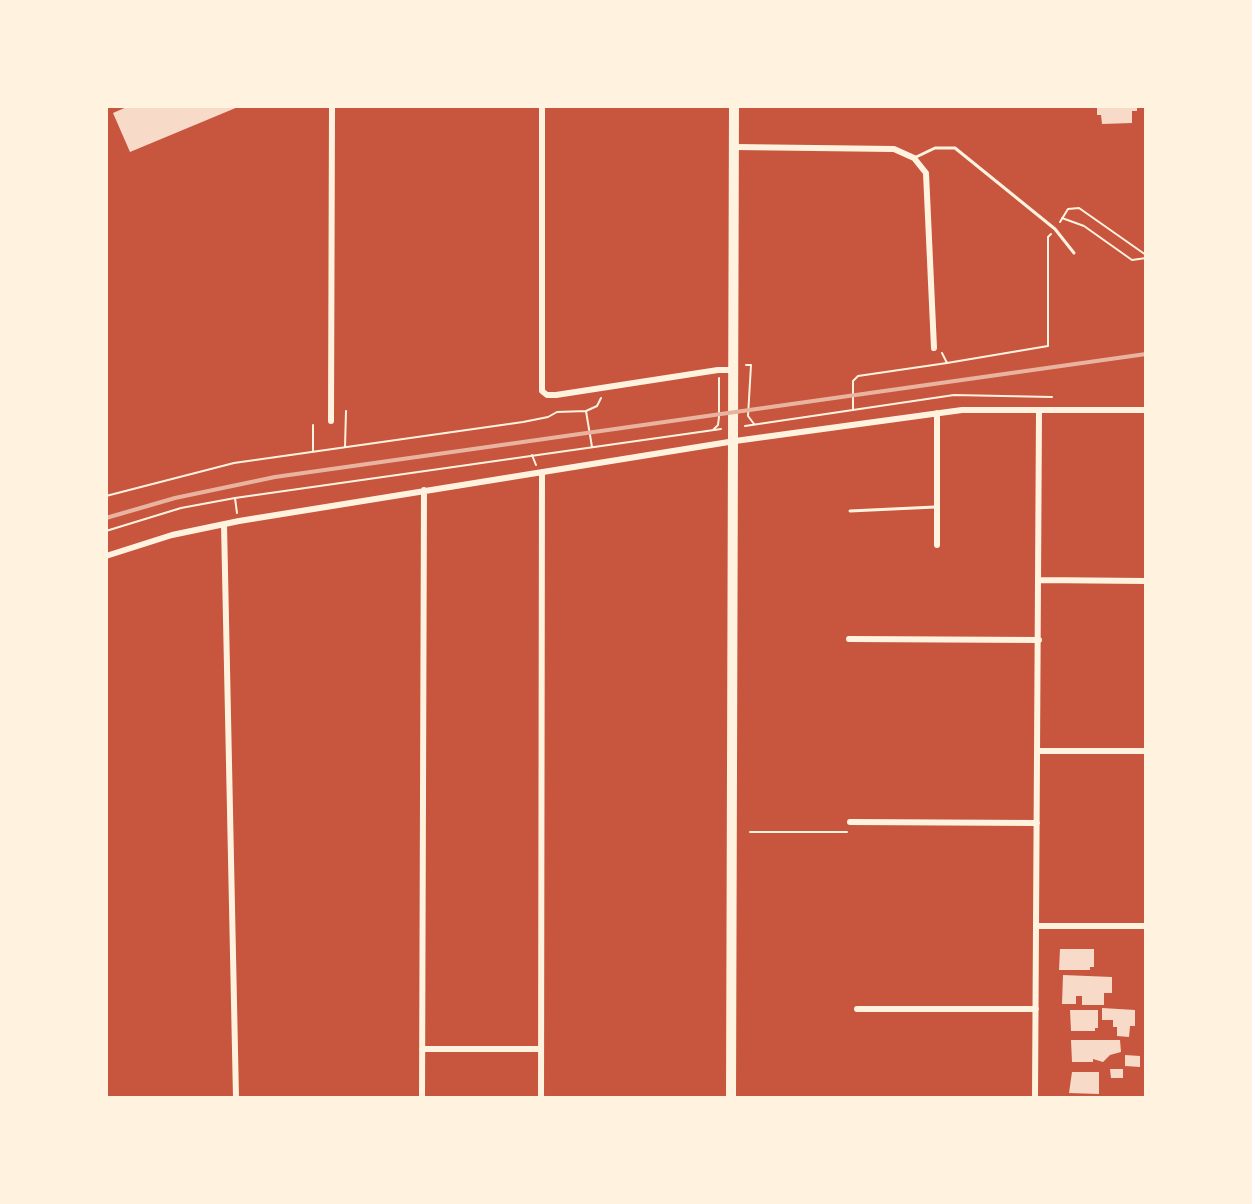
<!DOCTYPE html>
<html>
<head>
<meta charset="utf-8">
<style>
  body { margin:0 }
  #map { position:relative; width:1252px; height:1204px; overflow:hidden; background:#c8553d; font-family:"Work Sans",sans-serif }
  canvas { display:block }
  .frame { position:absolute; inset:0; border:108px solid #fff3e0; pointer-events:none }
</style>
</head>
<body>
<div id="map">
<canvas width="1252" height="1204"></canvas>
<div class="frame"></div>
</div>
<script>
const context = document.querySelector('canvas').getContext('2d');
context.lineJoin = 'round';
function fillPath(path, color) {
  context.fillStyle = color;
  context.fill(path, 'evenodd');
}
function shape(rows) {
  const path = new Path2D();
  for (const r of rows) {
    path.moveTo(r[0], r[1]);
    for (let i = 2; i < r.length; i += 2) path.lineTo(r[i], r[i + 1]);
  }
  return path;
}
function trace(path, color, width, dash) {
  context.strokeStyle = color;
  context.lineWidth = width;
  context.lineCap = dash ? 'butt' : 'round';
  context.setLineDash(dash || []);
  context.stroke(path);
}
fillPath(shape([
  [129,106,238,106,238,107,130,152,113,113],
  [1097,106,1137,106,1137,111,1132,111,1132,123,1102,124,1101,115,1097,115],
  [1060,949,1094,949,1094,967,1090,967,1090,970,1059,970],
  [1063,975,1112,977,1112,993,1104,993,1104,1005,1082,1005,1082,996,1076,996,1076,1004,1062,1004],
  [1102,1008,1135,1010,1135,1026,1130,1026,1129,1037,1117,1036,1117,1027,1113,1027,1113,1020,1102,1020],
  [1070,1010,1098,1010,1098,1028,1095,1028,1095,1031,1071,1031],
  [1071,1040,1120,1040,1121,1052,1110,1055,1103,1062,1093,1059,1093,1062,1072,1062],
  [1125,1055,1140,1056,1140,1067,1125,1066],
  [1110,1069,1123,1069,1123,1078,1111,1078],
  [1072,1072,1099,1072,1099,1094,1069,1093]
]), '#f7dbc8');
trace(shape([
  [1062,218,1084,226,1132,260,1146,258],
  [1060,222,1068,209,1079,208,1146,255],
  [947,363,1048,346,1048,237,1051,234],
  [746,365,751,365,748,416,754,424],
  [853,410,853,381,858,376,947,363,942,353],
  [586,411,592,447],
  [745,426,954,395,1052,397],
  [713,430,718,425,719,417,719,378],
  [345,447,346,411],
  [313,452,313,425],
  [532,455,536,465],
  [106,496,234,463,523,422,548,417,557,412,586,411,597,406,601,398],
  [235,498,237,513],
  [106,531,181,508,235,498,721,429],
  [750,832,847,832]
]), '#fff3e0', 2);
trace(shape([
  [914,158,935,148,955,148,1055,229,1074,253],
  [850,511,935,507]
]), '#fff3e0', 3);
trace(shape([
  [542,106,542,391,547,395,556,395,718,370,733,370],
  [734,147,894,149,914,158,926,173,934,348],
  [331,421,332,106],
  [224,524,236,1098],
  [937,545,937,413],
  [106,556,172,535,239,521,735,441,962,410,1146,410],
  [1038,580,1146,581],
  [849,639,1039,640],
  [1038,751,1146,751],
  [850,822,1037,823],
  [1037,926,1146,926],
  [857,1009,1036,1009],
  [422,1049,541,1049],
  [422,1098,424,490],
  [541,1098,542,472],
  [1035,1098,1039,410]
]), '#fff3e0', 6);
trace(shape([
  [731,1098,734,106]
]), '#fff3e0', 10);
trace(shape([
  [106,518,175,498,275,477,1146,354]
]), '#e9b49f', 4);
</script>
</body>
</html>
